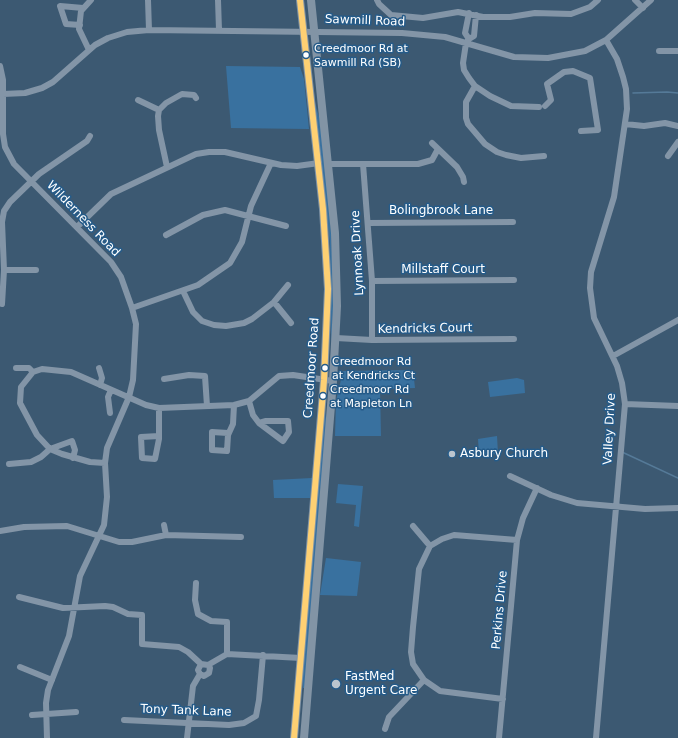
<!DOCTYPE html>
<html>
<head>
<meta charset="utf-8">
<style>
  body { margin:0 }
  canvas { display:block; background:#3c5972 }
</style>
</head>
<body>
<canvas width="678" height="738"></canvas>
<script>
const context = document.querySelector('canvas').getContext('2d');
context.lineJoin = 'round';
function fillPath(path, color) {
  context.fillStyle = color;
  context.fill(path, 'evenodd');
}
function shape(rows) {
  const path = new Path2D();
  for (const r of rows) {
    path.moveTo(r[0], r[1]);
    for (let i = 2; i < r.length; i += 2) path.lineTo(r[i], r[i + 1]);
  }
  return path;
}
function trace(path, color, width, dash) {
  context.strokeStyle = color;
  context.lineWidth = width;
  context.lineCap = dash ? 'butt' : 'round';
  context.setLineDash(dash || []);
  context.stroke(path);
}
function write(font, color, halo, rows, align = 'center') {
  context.font = font + ' "DejaVu Sans",sans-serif';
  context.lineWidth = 3;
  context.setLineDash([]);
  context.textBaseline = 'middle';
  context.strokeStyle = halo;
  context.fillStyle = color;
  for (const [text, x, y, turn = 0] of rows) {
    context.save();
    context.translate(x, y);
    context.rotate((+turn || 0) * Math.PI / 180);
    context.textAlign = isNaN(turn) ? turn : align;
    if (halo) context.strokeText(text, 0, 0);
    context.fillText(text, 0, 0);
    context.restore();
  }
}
fillPath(shape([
  [310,61,315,102,322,128,329,197,334,290,331,352,330,245],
  [226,66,300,67,304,79,309,129,231,128],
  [413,370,415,388,380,389,381,436,335,436,336,401,343,371],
  [517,378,524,380,525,393,490,397,488,382],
  [325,409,327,430,305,688,303,688,303,664],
  [497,436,498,454,479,455,478,439],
  [312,478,310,498,274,498,273,480],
  [338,484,363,486,359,527,354,526,356,505,336,503],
  [326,558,361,562,357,596,320,595]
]), '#39719f');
trace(shape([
  [633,93,667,92,678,93],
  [622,452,678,478]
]), '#557a98', 1.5);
trace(shape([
  [148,0,149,30],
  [218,0,219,30],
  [377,0,379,4,391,15,423,18,458,12,483,17,510,17,535,13,571,14,590,7,598,0],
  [635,0,643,8],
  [476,15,474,36,469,39,466,43,463,63,464,70,469,78,475,86,490,96,511,106,539,107],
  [80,25,66,24,60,6,83,8],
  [469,39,465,33,469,13],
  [89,50,79,29,81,11,91,0],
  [659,51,678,51],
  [0,66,3,80,3,134,5,147,14,164,111,262,121,277,132,308,136,324,133,380,129,397,107,448,105,463,107,497,104,525,80,576,69,636,48,690,46,703,47,738],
  [475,86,466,102,466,118,468,124,485,144,497,152,506,155,521,158,544,156],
  [3,94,25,93,42,88,53,82,95,45,108,38,127,32,149,30,402,33,445,37,514,57,548,58,585,51,606,40,651,0],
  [138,100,159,110],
  [545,106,551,100,547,84,564,72,573,71,590,78,598,130,581,131],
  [625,124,644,126,665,123,678,126],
  [432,143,457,167,463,177,464,182],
  [668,156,678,142],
  [328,164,418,164,432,160,438,149],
  [363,164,372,281,372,340],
  [167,167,159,130,158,116,159,110,166,103,182,94,194,95,196,98],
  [368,223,513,222],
  [77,227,111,194,196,154,209,152,225,152,281,165,297,166,319,163],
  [166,235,203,215,225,210,286,226],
  [4,270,36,270],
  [372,281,514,280],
  [183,291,193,312,202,321,214,325,226,326,244,323,252,319,274,302,288,285],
  [274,302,291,323],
  [2,304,4,270,2,222,4,211,10,202,39,174,87,141,90,136],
  [132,308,198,285,230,263,242,242,251,206,271,163],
  [336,338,372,340,514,339],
  [613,356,678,320],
  [16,368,29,368,33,372],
  [99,368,102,378,100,385],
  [164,379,189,375,205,376,207,406],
  [249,401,253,415,259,423,283,441,289,432,288,421,266,421,259,423],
  [625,404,678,406],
  [110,413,108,397,111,390],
  [228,433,212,432,212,450,227,451,228,435,233,424,234,405],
  [159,436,141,437,142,458,155,459,159,439,159,408],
  [105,463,90,462,62,454,50,449,37,435,20,403,21,387,33,372,42,369,71,372,146,405,159,408,234,405,249,401,279,376,293,375,333,381],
  [9,464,31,462,41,457,50,449,72,441,75,450,73,458],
  [510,476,551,495,577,503,645,509,678,508],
  [164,525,166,535],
  [413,526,430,546],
  [0,531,24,527,67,526,119,542,132,542,166,535,241,537],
  [196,583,195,600,198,614,211,621,227,622,227,654],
  [19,597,63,608,105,606,113,607,128,614,142,615,142,644,179,647,188,652,201,664],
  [208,665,210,668,209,673,204,676,200,674,198,670,201,664,208,665,227,654,301,658],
  [20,667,52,680],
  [503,699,440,691,424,680,413,664,411,652,413,627,419,569,430,546,442,539,454,535,517,540],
  [32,715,76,712],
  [124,720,229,725,244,723,256,716,259,700,263,655],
  [385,729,389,717,424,680],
  [187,738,193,686,200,674],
  [499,738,517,540,523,518,537,488],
  [596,738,625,404,622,383,617,366,594,318,590,288,591,272,614,197,627,109,626,89,623,77,617,59,606,40]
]), '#8395a7', 6);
trace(shape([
  [294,738,324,380,328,289,323,209,300,0],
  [304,738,333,381,337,306,335,233,311,0]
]), '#8294a5', 8);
trace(shape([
  [294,738,324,380,328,289,323,209,300,0]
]), '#fed073', 6);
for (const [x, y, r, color] of [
  [306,55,3.5,"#fff"],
  [325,368,3.5,"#fff"],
  [323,396,3.5,"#fff"],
  [452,454,4,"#bbc5ce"],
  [336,684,5,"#bbc5ce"]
]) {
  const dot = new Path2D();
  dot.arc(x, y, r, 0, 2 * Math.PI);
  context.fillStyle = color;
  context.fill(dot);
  trace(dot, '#255b89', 1.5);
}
write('11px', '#fff', '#255b89', [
  ["Creedmoor Rd at",314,49],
  ["Sawmill Rd (SB)",314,63],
  ["Creedmoor Rd",332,362],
  ["at Kendricks Ct",332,376],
  ["Creedmoor Rd",330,390],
  ["at Mapleton Ln",330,404]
], 'left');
write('12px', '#fff', '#255b89', [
  ["Sawmill Road",365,21,2],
  ["Bolingbrook Lane",441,211],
  ["Wilderness Road",83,219,46],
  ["Lynnoak Drive",358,253,-93],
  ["Millstaff Court",443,270],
  ["Kendricks Court",425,329,-1],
  ["Creedmoor Road",312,368,-86],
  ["Valley Drive",610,429,-87],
  ["Perkins Drive",500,610,-85],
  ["Tony Tank Lane",186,711,2]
]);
write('12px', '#fff', '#255b89', [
  ["Asbury Church",460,454],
  ["FastMed",345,677],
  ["Urgent Care",345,691]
], 'left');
</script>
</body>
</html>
